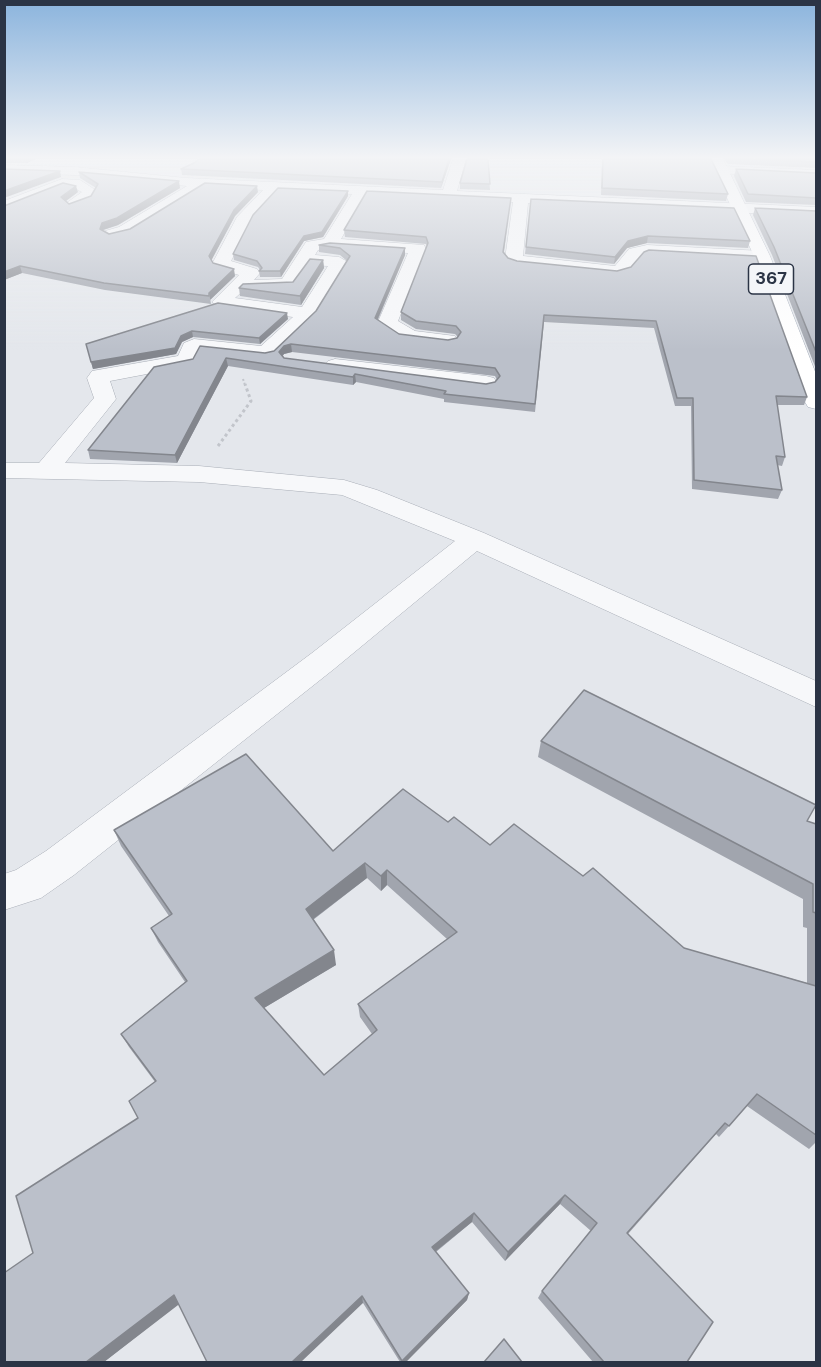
<!DOCTYPE html>
<html>
<head>
<meta charset="utf-8">
<style>
  body { margin:0 }
  #map { position:relative; width:821px; height:1367px; overflow:hidden; background:#e4e7ec; font-family:"DM Sans",sans-serif }
  canvas { display:block }
  .frame { position:absolute; inset:0; border:6px solid #2b3445; pointer-events:none }
</style>
</head>
<body>
<div id="map">
<canvas width="821" height="1367"></canvas>
<div class="frame"></div>
</div>
<script>
const context = document.querySelector('canvas').getContext('2d');
context.lineJoin = 'round';
function shape(rows) {
  const path = new Path2D();
  for (const r of rows) {
    path.moveTo(r[0], r[1]);
    for (let i = 2; i < r.length; i += 2) path.lineTo(r[i], r[i + 1]);
  }
  return path;
}
function trace(path, color, width, dash) {
  context.strokeStyle = color;
  context.lineWidth = width;
  context.lineCap = dash ? 'butt' : 'round';
  context.setLineDash(dash || []);
  context.stroke(path);
}
function fillPath(path, color) {
  context.fillStyle = color;
  context.fill(path, 'evenodd');
}
function write(font, color, halo, rows, align = 'center') {
  context.font = font + ' "DM Sans",sans-serif';
  context.lineWidth = 6;
  context.setLineDash([]);
  context.textBaseline = 'middle';
  context.strokeStyle = halo;
  context.fillStyle = color;
  for (const [text, x, y, turn = 0] of rows) {
    context.save();
    context.translate(x, y);
    context.rotate((+turn || 0) * Math.PI / 180);
    context.textAlign = isNaN(turn) ? turn : align;
    if (halo) context.strokeText(text, 0, 0);
    context.fillText(text, 0, 0);
    context.restore();
  }
}
const minor = shape([
  [453,159,466,159,457,191,816,207,816,216,528,203,523,256,615,266,629,249,647,245,762,251,770,256,762,261,647,255,641,257,628,273,616,276,517,266,508,263,505,259,513,202,366,195,341,239,424,245,426,249,398,321,415,331,455,336,458,340,455,344,448,346,399,340,396,335,380,328,377,324,408,253,330,248,318,250,315,255,339,257,348,262,315,317,273,357,266,359,200,352,194,365,110,381,116,399,65,463,199,466,344,480,377,490,484,533,816,681,816,707,477,551,334,669,74,875,41,898,4,910,4,874,16,870,46,851,312,653,455,541,342,495,199,482,4,478,4,463,39,463,94,398,87,378,92,371,178,356,184,343,194,339,261,346,293,317,221,308,212,302,239,275,215,268,212,264,237,217,263,190,205,187,130,234,111,239,105,237,103,234,105,231,119,227,187,186,75,175,4,173,4,165,75,167,186,178,443,190,453,159],
  [278,191,352,194,324,239,306,242,282,279,254,280,260,273,257,269,231,261,252,219,278,191],
  [309,265,328,266,302,307,235,298,244,290,282,290,295,287,309,265],
  [720,166,816,170,816,178,715,173,715,167,720,166],
  [62,179,80,180,97,191,92,200,72,208,65,204,82,192,72,187,64,187,4,211,4,201,62,179],
  [335,359,486,376,494,378,497,383,494,388,486,390,328,369,324,365,328,361,335,359]
]);
const major = shape([
  [709,159,723,159,770,256,816,374,816,409,808,407,805,402,754,256,709,159]
]);
trace(minor, '#a9aeb7', 1);
trace(major, '#a3abb8', 1);
trace(shape([
  [243,379,245,385]
]), '#c2c5cb', 2, [2, 2]);
trace(shape([
  [218,446,251,401,245,384]
]), '#c2c5cb', 3, [3, 3]);
fillPath(minor, '#f7f8fa');
fillPath(major, '#fff');
fillPath(shape([
  [4,159,35,159,27,163,4,163],
  [199,159,451,159,441,188,182,175,181,169,194,163],
  [602,159,711,159,728,194,726,201,601,195],
  [724,159,816,159,816,168,728,164],
  [488,162,490,190,460,189,460,183],
  [736,169,816,173,816,205,746,202,734,176],
  [79,172,180,188,118,225,103,230,103,231,109,234,130,229,258,192,235,216,211,260,213,263,235,276,210,300,211,304,105,290,22,273,4,280,4,206,78,192,66,201,69,204,91,196,96,188,80,178],
  [348,196,323,237,304,241,281,277,260,277,259,271,260,270,258,267,234,260,233,254],
  [531,199,750,241,748,248,647,243,627,248,614,264,525,254],
  [510,204,504,252,508,258,517,261,617,271,807,397,804,405,777,405,785,457,782,466,777,465,782,490,778,499,692,489,691,406,675,406,654,328,544,322,535,412,444,402,444,399,356,382,353,385,228,366,177,463,90,459,88,450,154,367,265,353,274,351,316,311,347,261,340,255,319,252,319,245,405,248,405,255,378,320,399,334,448,340,457,338,458,337,455,334,416,329,401,320,401,312,427,246,426,244,345,237,344,230],
  [292,352,495,376,497,380,495,382,486,384,284,358,282,356,284,354],
  [755,208,816,211,816,369,772,255,753,215],
  [323,260,324,268,301,305,240,296,239,288,293,282],
  [288,319,260,344,193,337,182,342,176,354,93,369,86,344],
  [541,741,816,824,816,1142,809,1149,747,1106,719,1137,716,1134,628,1234,687,1362,593,1362,538,1298,542,1291,591,1231,560,1204,505,1261,472,1222,436,1252,469,1293,467,1300,406,1362,400,1362,363,1303,178,1304,104,1362,33,1253,138,1118,155,1082,129,1047,121,1034,185,982,158,942,151,928,169,916,121,846,114,830,333,851,448,822,490,845,583,876,684,948,807,983,807,928,803,927,803,899,538,757],
  [367,878,381,891,387,885,447,939,358,1004,360,1017,372,1034,324,1075,264,1008,336,965,313,920]
]), '#a1a5ae');
fillPath(shape([
  [26,159,35,159,27,163],
  [449,159,451,159,441,188,442,182],
  [60,171,61,177,4,198,4,191],
  [179,181,180,188,118,225,103,230,101,235,100,229,102,223],
  [76,186,78,192,63,203,61,197],
  [257,186,258,192,235,216,210,263,209,256,234,210],
  [348,191,348,196,323,237,304,241,281,277,280,271,304,236],
  [648,236,647,243,627,248,614,264,615,257,628,241],
  [405,248,405,255,375,325,375,318],
  [323,260,324,268,301,305,300,296],
  [20,266,22,273,4,280,4,272],
  [234,269,235,276,210,300,211,304,209,293],
  [287,313,288,319,260,344,259,338],
  [192,331,193,337,182,342,176,354,93,369,91,362],
  [291,344,292,352,284,354,280,360,279,352,284,346],
  [226,358,228,366,177,463,175,455],
  [355,374,356,382,353,385,353,377],
  [365,863,367,878,308,923,306,909],
  [387,870,387,885,381,891,381,876],
  [334,950,336,965,259,1011,255,998],
  [565,1195,560,1204,505,1261,508,1252],
  [474,1213,472,1222,431,1255,432,1247],
  [469,1293,467,1300,406,1362,402,1362,402,1361],
  [174,1295,182,1302,104,1362,86,1362],
  [362,1296,363,1303,301,1362,292,1362]
]), '#83868d');
const building = shape([
  [199,159,449,159,442,182,181,169,194,163,199,159],
  [467,159,488,159,490,184,460,183,467,159],
  [603,159,711,159,728,194,602,188,603,159],
  [755,159,816,159,816,162,755,159],
  [4,169,60,171,4,191,4,169],
  [736,169,816,173,816,198,748,194,736,169],
  [79,172,179,181,117,218,102,223,100,229,109,234,130,229,205,183,257,186,234,210,209,256,213,263,234,269,209,293,209,296,104,283,20,266,4,272,4,206,63,183,76,186,61,197,69,204,91,196,98,184,79,172],
  [278,188,348,191,322,232,304,236,280,271,259,271,262,268,257,261,233,254,253,215,278,188],
  [367,191,511,198,503,252,508,258,517,261,617,271,631,267,644,252,649,250,756,256,807,397,776,396,785,457,776,456,782,490,694,480,693,398,677,398,656,321,544,315,535,404,444,394,446,391,355,374,353,377,226,358,175,455,88,450,154,367,193,359,200,346,265,353,274,351,316,311,350,256,340,248,319,245,330,243,405,248,375,318,399,334,448,340,457,338,461,332,456,326,416,321,401,312,428,243,426,237,344,230,367,191],
  [291,344,495,368,500,376,495,382,486,384,284,358,279,352,284,346,291,344],
  [531,199,734,208,750,241,648,236,628,241,615,257,526,247,531,199],
  [755,208,816,211,816,352,774,247,755,208],
  [310,259,323,260,300,296,239,288,243,284,293,282,310,259],
  [218,303,287,313,259,338,192,331,181,336,175,348,91,362,86,344,218,303],
  [584,690,816,805,807,821,816,824,816,913,813,912,813,884,541,741,584,690],
  [246,754,333,851,403,789,448,822,454,817,490,845,514,824,583,876,593,868,684,948,816,986,816,1135,757,1094,729,1126,725,1123,627,1233,713,1322,687,1362,604,1362,542,1291,597,1223,565,1195,508,1252,474,1213,432,1247,469,1293,402,1361,362,1296,292,1362,207,1362,174,1295,86,1362,4,1362,4,1273,33,1253,16,1196,138,1118,129,1101,156,1081,121,1034,187,981,151,928,172,914,114,830,246,754],
  [365,863,381,876,387,870,457,932,358,1004,377,1030,324,1075,255,998,334,950,306,909,365,863],
  [504,1339,522,1362,484,1362,504,1339]
]);
fillPath(building, '#bbc0ca');
trace(building, '#83868d', 1.5);
const sky = context.createLinearGradient(0, 0, 0, 350);
sky.addColorStop(0, '#8bb4dd');
sky.addColorStop(0.45, '#f3f4f6');
sky.addColorStop(1, '#f3f4f600');
context.fillStyle = sky;
context.fillRect(0, 0, 821, 350);
for (const [x, y, w] of [
  [771,279,45]
]) {
  const box = new Path2D();
  box.roundRect(x - w / 2, y - 15, w, 30, 4.5);
  context.fillStyle = '#f4f6f9';
  context.fill(box);
  trace(box, '#2b3445', 1.5);
}
write('bold 18px', '#2b3445', null, [
  ["367",771,279]
]);
</script>
</body>
</html>
